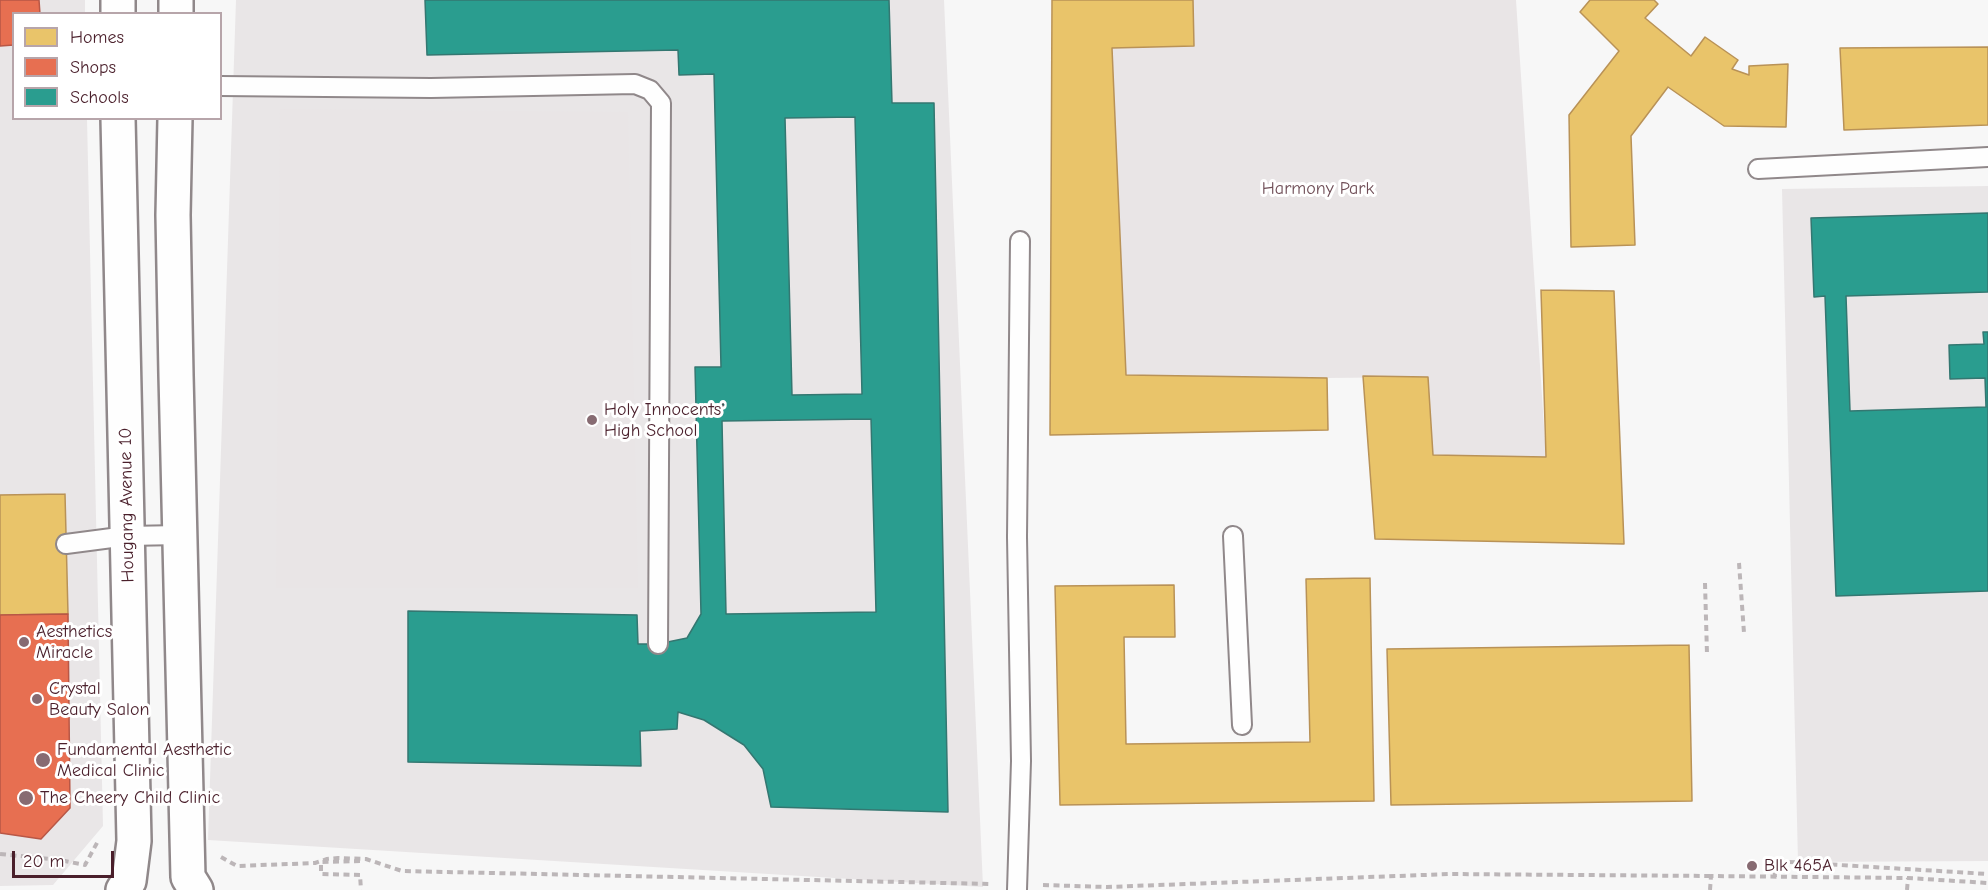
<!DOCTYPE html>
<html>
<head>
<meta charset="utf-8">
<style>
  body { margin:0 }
  #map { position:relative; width:1988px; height:890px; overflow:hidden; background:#f7f7f7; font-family:"Comic Neue",sans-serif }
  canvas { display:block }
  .legend { position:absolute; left:12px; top:12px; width:210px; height:108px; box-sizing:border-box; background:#fff; border:2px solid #b7a5aa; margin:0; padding:8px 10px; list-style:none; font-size:18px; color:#4a1f2b }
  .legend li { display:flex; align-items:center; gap:12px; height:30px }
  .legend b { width:30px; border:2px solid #b7a5aa }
  .scale { position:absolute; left:12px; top:851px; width:102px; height:27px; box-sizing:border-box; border:3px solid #4a1f2b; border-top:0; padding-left:8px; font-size:18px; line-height:21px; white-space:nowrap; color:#4a1f2b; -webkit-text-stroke:4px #fff; paint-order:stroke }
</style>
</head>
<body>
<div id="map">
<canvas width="1988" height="890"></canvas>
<ul class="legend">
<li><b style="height:16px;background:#e9c46a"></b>Homes</li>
<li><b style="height:16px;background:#e76f51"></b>Shops</li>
<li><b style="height:16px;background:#2a9d8f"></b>Schools</li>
</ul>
<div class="scale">20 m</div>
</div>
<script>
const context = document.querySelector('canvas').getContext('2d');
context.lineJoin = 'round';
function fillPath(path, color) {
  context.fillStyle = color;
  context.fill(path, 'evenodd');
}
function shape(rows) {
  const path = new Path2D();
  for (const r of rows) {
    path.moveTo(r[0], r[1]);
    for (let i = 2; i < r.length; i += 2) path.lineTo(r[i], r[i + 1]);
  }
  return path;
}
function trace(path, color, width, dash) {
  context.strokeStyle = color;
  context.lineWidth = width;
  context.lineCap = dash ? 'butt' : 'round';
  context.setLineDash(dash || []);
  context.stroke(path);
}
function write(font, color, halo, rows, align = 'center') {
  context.font = font + ' "Comic Neue",sans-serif';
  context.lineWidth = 6;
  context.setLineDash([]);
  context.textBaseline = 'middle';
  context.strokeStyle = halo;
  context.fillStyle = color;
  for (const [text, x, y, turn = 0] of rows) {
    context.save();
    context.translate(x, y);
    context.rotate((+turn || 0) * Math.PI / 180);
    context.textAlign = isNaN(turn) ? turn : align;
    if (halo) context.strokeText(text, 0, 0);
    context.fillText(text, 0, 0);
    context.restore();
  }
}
fillPath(shape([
  [0,0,85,0,85,13,14,14,14,118,87,119,103,826,53,885,0,886],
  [236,0,944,0,983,887,208,840],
  [1988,186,1988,861,1798,862,1782,189]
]), '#e9e6e7');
fillPath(shape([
  [1193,0,1516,0,1546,457,1433,455,1428,377,1327,378,1126,375,1112,48,1194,45],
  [280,109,628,112,638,588,276,588]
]), '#e9e5e6');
const homes = shape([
  [1052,0,1193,0,1194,46,1112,48,1126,375,1327,378,1328,430,1050,435,1052,0],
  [1590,0,1654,0,1658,4,1645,18,1691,56,1705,37,1738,60,1732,69,1749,75,1749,66,1788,64,1786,127,1724,126,1668,87,1631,136,1635,245,1571,247,1569,115,1619,51,1580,12,1590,0],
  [1988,47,1988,125,1844,130,1840,48,1988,47],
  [1541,290,1614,291,1624,544,1375,539,1363,376,1428,377,1433,455,1546,457,1541,290],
  [65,494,68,614,0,615,0,495,65,494],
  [1370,578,1374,801,1060,805,1055,586,1174,585,1175,637,1124,637,1126,744,1310,742,1306,579,1370,578],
  [1689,645,1692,801,1391,805,1387,649,1689,645]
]);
fillPath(homes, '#e9c46a');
trace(homes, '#b99257', 1.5);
const shops = shape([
  [0,0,39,0,40,14,14,14,14,45,0,46,0,0],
  [68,614,70,808,41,839,0,833,0,615,68,614]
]);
fillPath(shops, '#e76f51');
trace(shops, '#b85746', 1.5);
const schools = shape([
  [425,0,889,0,892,103,934,103,948,812,771,807,763,769,744,745,704,720,678,712,677,729,640,731,641,766,408,762,408,611,637,615,638,644,658,644,687,638,701,614,695,367,721,367,714,74,679,75,678,50,427,55,425,0],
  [855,117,862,394,792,395,785,118,855,117],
  [871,419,876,612,726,614,722,421,871,419],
  [1988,213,1988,292,1846,296,1850,411,1986,407,1985,378,1950,379,1949,345,1984,344,1983,332,1988,332,1988,591,1836,596,1825,296,1814,297,1811,218,1988,213]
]);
fillPath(schools, '#2a9d8f');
trace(schools, '#347771', 1.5);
const service = shape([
  [220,86,431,88,635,84,650,90,661,103,658,644],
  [1758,169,1988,157],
  [1233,536,1242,725],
  [66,544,127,536,180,535],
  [1017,890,1021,761,1017,537,1020,241]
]);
const secondary = shape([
  [118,14,118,0],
  [176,14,176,0],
  [118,118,134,841,129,881,123,890],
  [175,118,173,215,176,375,188,877,196,890]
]);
trace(service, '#90888a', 22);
trace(secondary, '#90888a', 38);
trace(shape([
  [1739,563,1744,633],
  [1705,583,1707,654],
  [0,854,60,860,85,865,98,841],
  [221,857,237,866,315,863,327,859,338,858,366,859,402,871,990,884],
  [360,861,321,862,321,874,360,875,361,890],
  [1775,877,1774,861,1988,874],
  [1043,885,1107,887,1450,874,1711,876],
  [1710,890,1711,876,1908,878,1988,883],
  [1907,890,1908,878]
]), '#bcb6b8', 4, [6, 4.5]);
trace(service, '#fefefe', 18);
trace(secondary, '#fefefe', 33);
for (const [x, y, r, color] of [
  [592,420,6,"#876b72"],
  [24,642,6,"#876b72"],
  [37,699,6,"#876b72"],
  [43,760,8,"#876b72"],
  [26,798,8,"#876b72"],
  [1752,866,6,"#876b72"]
]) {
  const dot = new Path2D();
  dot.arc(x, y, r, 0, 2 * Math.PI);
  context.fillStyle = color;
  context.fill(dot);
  trace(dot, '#fff', 2);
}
write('18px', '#6f4d56', '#fff', [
  ["Harmony Park",1318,189]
]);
write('18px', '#4a1f2b', '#fff', [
  ["Holy Innocents'",604,410],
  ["High School",604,431],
  ["Aesthetics",36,632],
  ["Miracle",36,653],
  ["Crystal",49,689],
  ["Beauty Salon",49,710],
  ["Fundamental Aesthetic",57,750],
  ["Medical Clinic",57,771],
  ["The Cheery Child Clinic",40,798],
  ["Blk 465A",1764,866]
], 'left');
write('18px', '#4a1f2b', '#fff', [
  ["Hougang Avenue 10",127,505,-91]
]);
</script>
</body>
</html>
